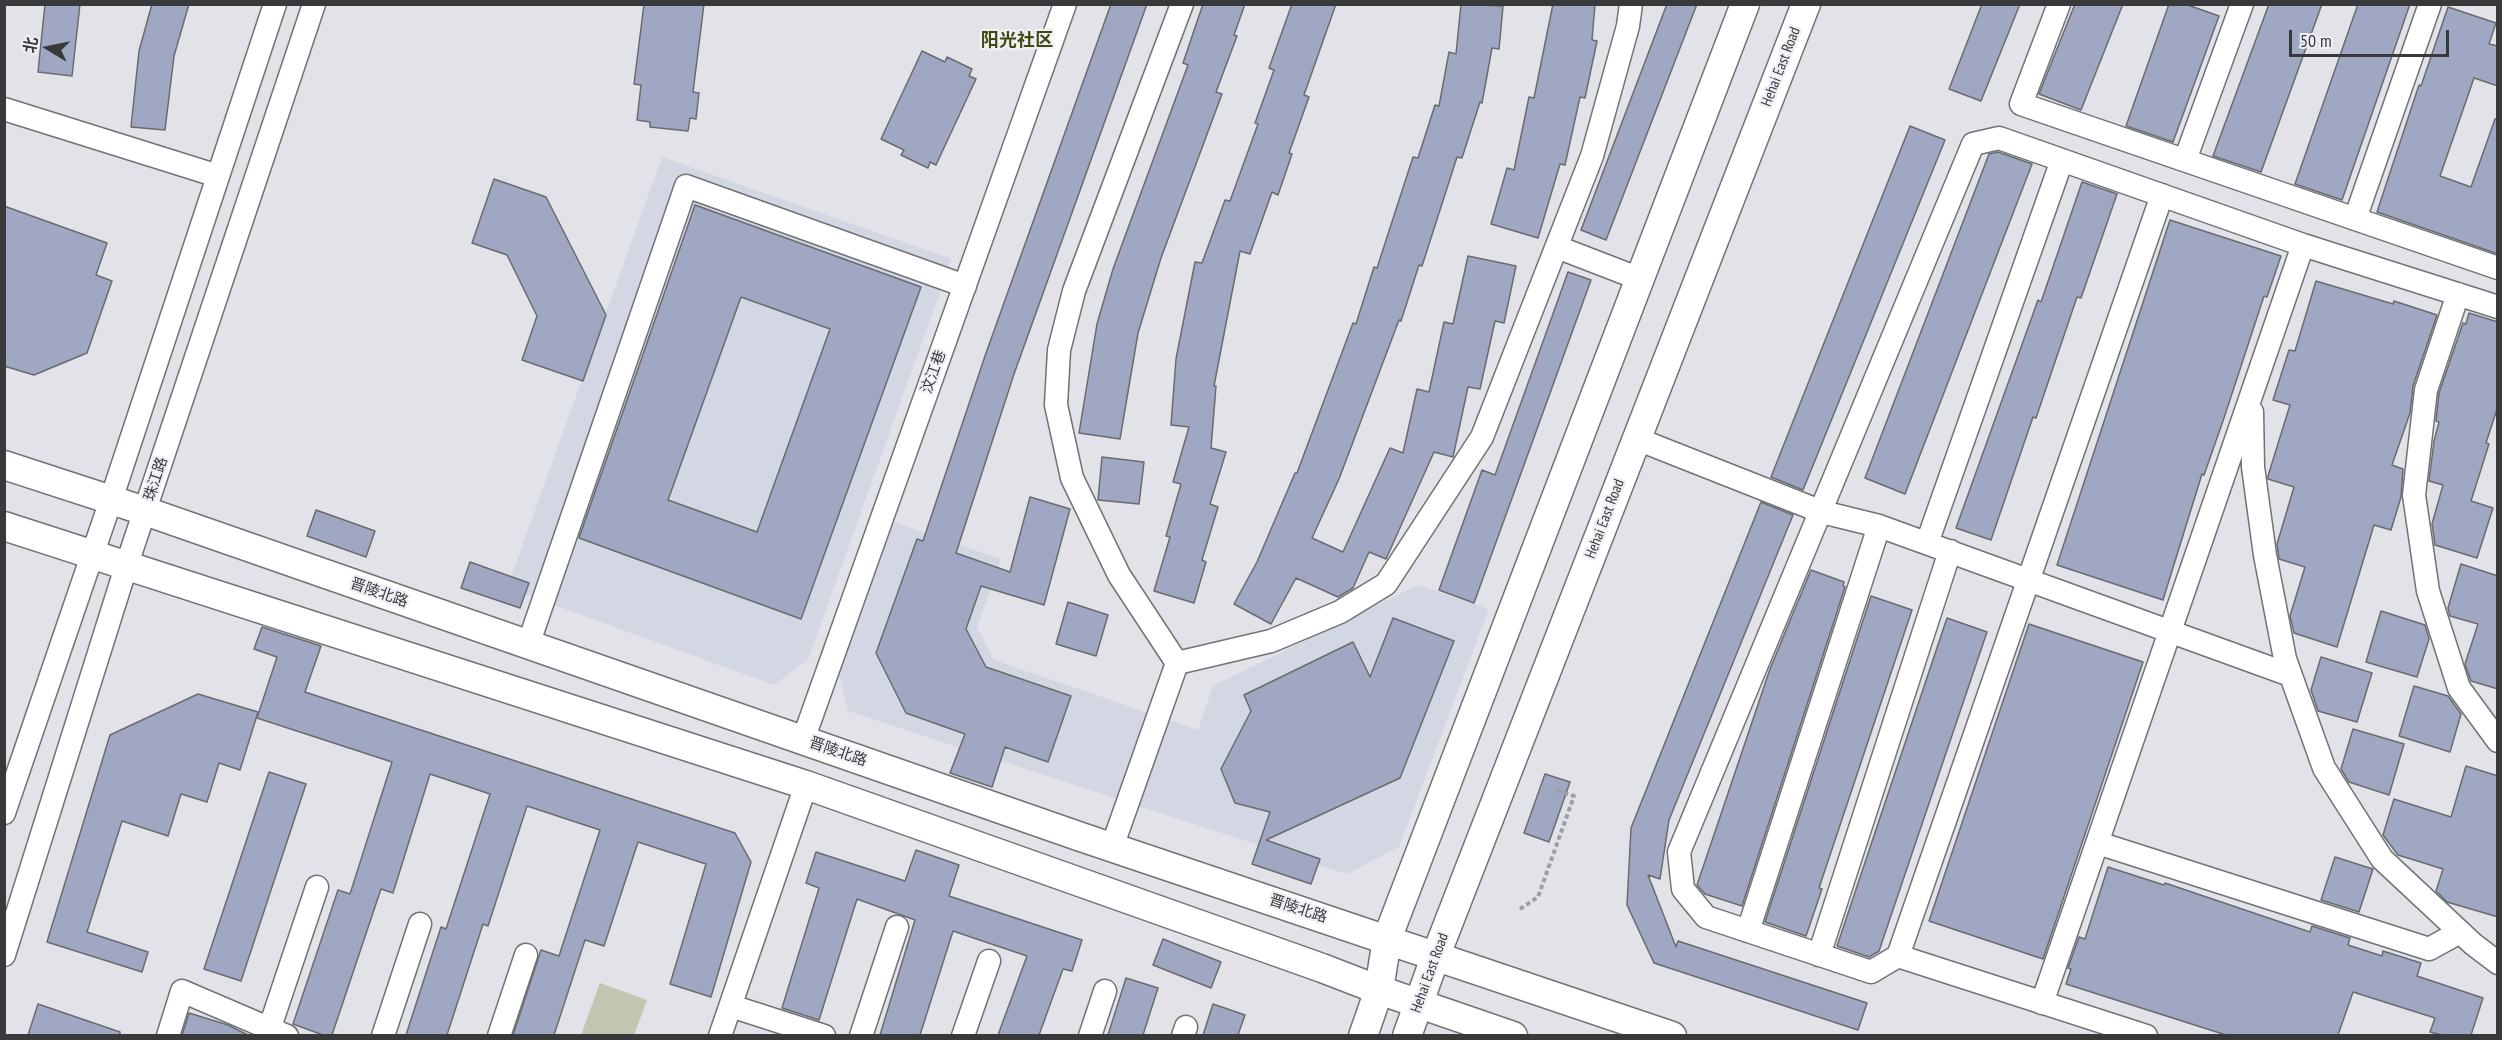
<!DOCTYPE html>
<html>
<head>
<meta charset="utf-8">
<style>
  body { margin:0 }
  #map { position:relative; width:2502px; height:1040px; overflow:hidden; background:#e1e3e8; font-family:"PT Sans Narrow","Noto Sans SC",sans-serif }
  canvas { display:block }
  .frame { position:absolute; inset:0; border:6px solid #38393b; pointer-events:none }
  .north { position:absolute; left:18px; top:18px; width:60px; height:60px; -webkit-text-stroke:4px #eff0f5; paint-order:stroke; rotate:280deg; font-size:16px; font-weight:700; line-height:24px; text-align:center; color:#38393b }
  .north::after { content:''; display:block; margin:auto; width:21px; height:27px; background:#38393b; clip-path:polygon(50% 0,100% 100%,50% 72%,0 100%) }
  .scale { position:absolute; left:2289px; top:30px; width:160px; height:27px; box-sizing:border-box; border:3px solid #38393b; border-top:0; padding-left:8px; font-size:18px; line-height:21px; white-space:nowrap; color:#38393b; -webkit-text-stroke:4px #eff0f5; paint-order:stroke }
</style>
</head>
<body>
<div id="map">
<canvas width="2502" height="1040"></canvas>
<div class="frame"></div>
<div class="north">北</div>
<div class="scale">50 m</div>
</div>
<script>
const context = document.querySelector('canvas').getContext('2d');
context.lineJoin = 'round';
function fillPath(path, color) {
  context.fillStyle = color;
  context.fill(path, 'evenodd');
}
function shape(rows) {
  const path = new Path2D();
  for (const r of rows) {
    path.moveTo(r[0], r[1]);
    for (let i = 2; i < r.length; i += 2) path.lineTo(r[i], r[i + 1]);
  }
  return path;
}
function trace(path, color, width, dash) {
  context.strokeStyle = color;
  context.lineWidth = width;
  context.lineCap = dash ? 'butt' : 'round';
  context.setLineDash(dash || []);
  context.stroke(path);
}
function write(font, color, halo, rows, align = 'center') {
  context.font = font + ' "PT Sans Narrow","Noto Sans SC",sans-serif';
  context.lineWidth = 4.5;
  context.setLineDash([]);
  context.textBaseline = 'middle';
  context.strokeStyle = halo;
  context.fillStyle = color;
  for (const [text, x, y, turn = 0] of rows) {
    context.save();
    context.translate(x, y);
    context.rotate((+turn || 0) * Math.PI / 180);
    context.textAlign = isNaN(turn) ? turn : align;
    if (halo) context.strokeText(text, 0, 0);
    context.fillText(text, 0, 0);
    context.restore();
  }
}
fillPath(shape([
  [662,157,952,259,808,660,774,685,507,588],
  [894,522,1001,559,977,627,994,660,1198,730,1213,686,1418,585,1489,609,1399,847,1347,874,848,711,839,674]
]), '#d3d7e3');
fillPath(shape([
  [600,983,647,1000,634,1035,581,1035]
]), '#c0c6af');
const building = shape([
  [45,4,80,4,72,76,38,72,45,4],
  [152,4,189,4,174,56,165,130,131,127,139,51,152,4],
  [644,4,704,4,693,92,699,93,696,119,690,118,688,131,650,127,650,122,637,120,641,85,634,84,644,4],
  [1111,4,1147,4,1014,374,956,553,1010,572,1030,497,1070,509,1044,605,981,586,966,629,986,667,1071,696,1048,762,1005,747,992,787,950,773,965,734,906,713,876,653,917,539,923,541,985,356,1111,4],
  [1203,4,1245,4,1234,35,1237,36,1216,92,1222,94,1161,258,1138,333,1120,439,1079,433,1097,324,1113,269,1188,65,1183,63,1203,4],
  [1292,4,1336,4,1304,95,1309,97,1289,153,1292,154,1278,195,1272,192,1250,254,1240,251,1214,386,1216,386,1211,448,1226,452,1210,504,1218,507,1202,560,1206,562,1194,603,1154,591,1170,537,1166,536,1181,484,1173,482,1189,427,1171,425,1176,359,1195,262,1202,263,1225,200,1230,201,1258,124,1255,123,1274,70,1269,68,1292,4],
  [1461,4,1503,6,1499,49,1492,48,1482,103,1480,102,1462,158,1457,157,1422,266,1419,265,1401,321,1399,320,1339,479,1312,538,1343,552,1390,448,1403,453,1417,389,1429,392,1444,322,1453,324,1468,256,1516,266,1504,323,1495,321,1480,389,1468,387,1453,457,1434,452,1386,559,1369,552,1353,588,1338,597,1296,578,1271,624,1234,604,1257,562,1295,473,1297,473,1353,323,1356,324,1374,267,1377,268,1413,157,1418,158,1435,105,1439,106,1449,52,1456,54,1461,4],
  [1553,4,1595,4,1592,40,1597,41,1585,98,1580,97,1565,165,1560,164,1538,238,1491,224,1507,168,1514,170,1529,97,1534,98,1553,4],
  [1667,4,1697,4,1606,240,1581,230,1667,4],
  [1982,4,2020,4,1981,101,1949,89,1982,4],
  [2075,4,2123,4,2081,110,2039,94,2075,4],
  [2169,4,2185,4,2219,16,2173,142,2126,126,2169,4],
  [2269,4,2322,4,2261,172,2213,156,2269,4],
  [2358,4,2410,4,2342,200,2295,184,2358,4],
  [2448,7,2496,23,2489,44,2498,46,2498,86,2474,78,2440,176,2471,187,2495,119,2498,119,2498,254,2377,212,2419,85,2421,86,2448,7],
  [922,51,945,62,947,57,972,69,969,76,976,79,936,165,930,162,928,168,901,155,904,150,881,139,922,51],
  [1910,126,1945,140,1803,490,1771,477,1910,126],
  [1998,152,2032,164,1905,494,1865,478,1989,154,1998,152],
  [494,179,546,197,606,315,583,381,522,360,537,316,507,255,472,243,494,179],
  [2082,182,2117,194,2081,298,2077,297,2036,418,2033,417,1991,540,1956,528,2038,300,2041,302,2082,182],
  [695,205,921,287,801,619,579,538,695,205],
  [741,297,830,329,757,532,668,500,741,297],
  [4,206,107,243,96,275,112,281,87,353,34,375,4,366,4,206],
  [2170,220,2281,256,2267,297,2264,296,2224,418,2204,475,2202,474,2163,600,2057,565,2170,220],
  [1568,272,1591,280,1474,603,1439,590,1482,470,1495,475,1568,272],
  [2316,281,2393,304,2394,301,2437,315,2413,386,2410,413,2392,465,2403,469,2401,497,2391,530,2374,525,2337,647,2294,633,2290,616,2305,567,2279,559,2277,544,2294,487,2268,479,2268,476,2290,405,2273,400,2289,350,2295,351,2316,281],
  [2469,313,2498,322,2498,406,2486,443,2489,444,2471,501,2493,508,2477,558,2435,545,2432,524,2443,485,2429,481,2434,441,2439,422,2436,421,2439,393,2463,323,2466,324,2469,313],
  [1102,457,1144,462,1139,504,1098,500,1102,457],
  [1761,502,1793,515,1669,820,1660,879,1648,875,1676,947,1678,941,1867,1003,1858,1030,1654,963,1627,905,1631,828,1761,502],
  [316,510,375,531,366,557,307,536,316,510],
  [470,562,529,583,520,608,461,588,470,562],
  [2461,564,2498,576,2498,689,2471,681,2465,664,2478,624,2450,616,2448,608,2461,564],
  [1811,570,1844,582,1843,586,1845,587,1742,906,1705,894,1697,885,1770,669,1811,570],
  [1871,596,1912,610,1819,888,1822,889,1806,936,1765,922,1871,596],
  [1068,602,1108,615,1096,656,1056,644,1068,602],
  [2381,611,2425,625,2429,639,2417,677,2366,662,2381,611],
  [1393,618,1454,641,1400,778,1266,840,1320,859,1311,884,1252,864,1270,812,1235,803,1221,769,1251,711,1244,695,1353,642,1370,677,1393,618],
  [1947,618,1987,632,1879,951,1869,957,1837,946,1947,618],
  [2029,624,2143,662,2043,959,1929,921,2029,624],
  [262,627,321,646,305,692,735,833,751,862,711,997,670,984,706,864,638,842,604,946,585,940,554,1035,513,1035,541,950,559,956,600,830,527,806,488,926,483,924,447,1035,406,1035,441,927,446,929,490,794,430,774,393,893,381,889,332,1035,323,1035,293,1024,338,890,350,894,392,762,257,718,277,657,254,649,262,627],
  [2321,657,2372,673,2357,722,2318,711,2311,690,2321,657],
  [2414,686,2448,696,2461,714,2450,752,2399,736,2414,686],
  [198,694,258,712,240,770,219,763,207,802,181,794,168,836,122,821,87,932,148,952,142,972,47,942,110,735,198,694],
  [2353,729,2404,744,2389,795,2349,782,2341,769,2353,729],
  [2466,766,2498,776,2498,917,2447,902,2436,891,2443,869,2398,855,2383,835,2394,799,2451,817,2466,766],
  [269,772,306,784,241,981,204,969,269,772],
  [1545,774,1570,782,1549,842,1524,833,1545,774],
  [916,850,959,865,949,896,1082,940,1072,971,1063,969,1039,1035,998,1035,1027,956,953,931,920,1035,880,1035,915,920,857,899,819,1020,782,1008,819,888,806,883,816,852,905,881,916,850],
  [2335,857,2373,869,2359,912,2321,900,2335,857],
  [2108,867,2164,885,2165,883,2310,932,2312,926,2350,938,2348,945,2382,956,2383,951,2421,963,2417,976,2483,998,2471,1035,2442,1035,2430,1032,2435,1018,2353,992,2338,1035,2226,1035,2066,984,2071,969,2068,968,2079,937,2085,939,2108,867],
  [1163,939,1221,962,1211,988,1153,965,1163,939],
  [1126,978,1158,988,1143,1035,1108,1035,1126,978],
  [38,1004,120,1032,120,1035,28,1035,38,1004],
  [1213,1004,1245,1015,1238,1035,1203,1035,1213,1004],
  [189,1013,228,1025,248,1035,182,1035,189,1013]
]);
fillPath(building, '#9fa7c2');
trace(building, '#6a6b6f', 1.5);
const minor = shape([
  [2059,4,2021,104,2498,268],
  [4,109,218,176],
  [2185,160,2242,4],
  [2355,219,2430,4],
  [1557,247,1640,279],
  [2458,294,2426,390,2414,495,2428,591,2459,688,2498,741],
  [2252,412,2253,467,2265,555,2285,659,2324,768,2382,859,2473,944,2498,963],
  [1637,439,1822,512,1879,526,2290,675],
  [1927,543,2062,160],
  [528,645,686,186,965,286],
  [1177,663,1271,641,1340,612,1386,584,1482,437,1592,156,1628,26,1631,4],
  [1177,663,1119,575,1072,478,1056,405,1059,350,1074,291,1182,4],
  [803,740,1065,4],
  [4,813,111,500,275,4],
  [2098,843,2429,949,2460,932],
  [1112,847,1177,663],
  [1748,931,1879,526],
  [4,955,126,567,314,4],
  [1819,955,1950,551],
  [1898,956,2162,195],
  [2042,1003,2303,245],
  [731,1006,824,1036],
  [168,1036,182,991,287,1036],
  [267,1036,317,887],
  [383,1036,420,924],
  [499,1036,526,955],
  [720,1036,806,785],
  [861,1036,897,927],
  [963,1036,989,961],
  [1090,1036,1105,991],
  [1183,1036,1186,1027],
  [2146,1036,1898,956,1871,972,1706,917,1683,889,1679,852,1973,144,1999,138,2303,245,2498,307]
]);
const major = shape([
  [4,465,145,511,1081,837,1672,1036],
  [4,526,806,785,1322,968,1379,990,1513,1036],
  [1363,1036,1379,990,1387,939,1745,4],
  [1407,1036,1436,955,1806,4]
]);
trace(minor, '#707276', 25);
trace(major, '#707276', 31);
trace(shape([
  [1520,909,1538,897,1574,796,1554,790]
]), '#9e9fa3', 4, [4.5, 3]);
trace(minor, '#fff', 22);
trace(major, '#fff', 28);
write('15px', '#38393b', '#eff0f5', [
  ["Hehai East Road",1781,67,-69],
  ["汶江巷",934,372,-70],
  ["珠江路",156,479,-72],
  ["Hehai East Road",1605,519,-69],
  ["晋陵北路",379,593,19],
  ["晋陵北路",838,752,19],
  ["晋陵北路",1298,909,18],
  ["Hehai East Road",1430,973,-70]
]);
write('bold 18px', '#3e490f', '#eff0f5', [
  ["阳光社区",1017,41]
]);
</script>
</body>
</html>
